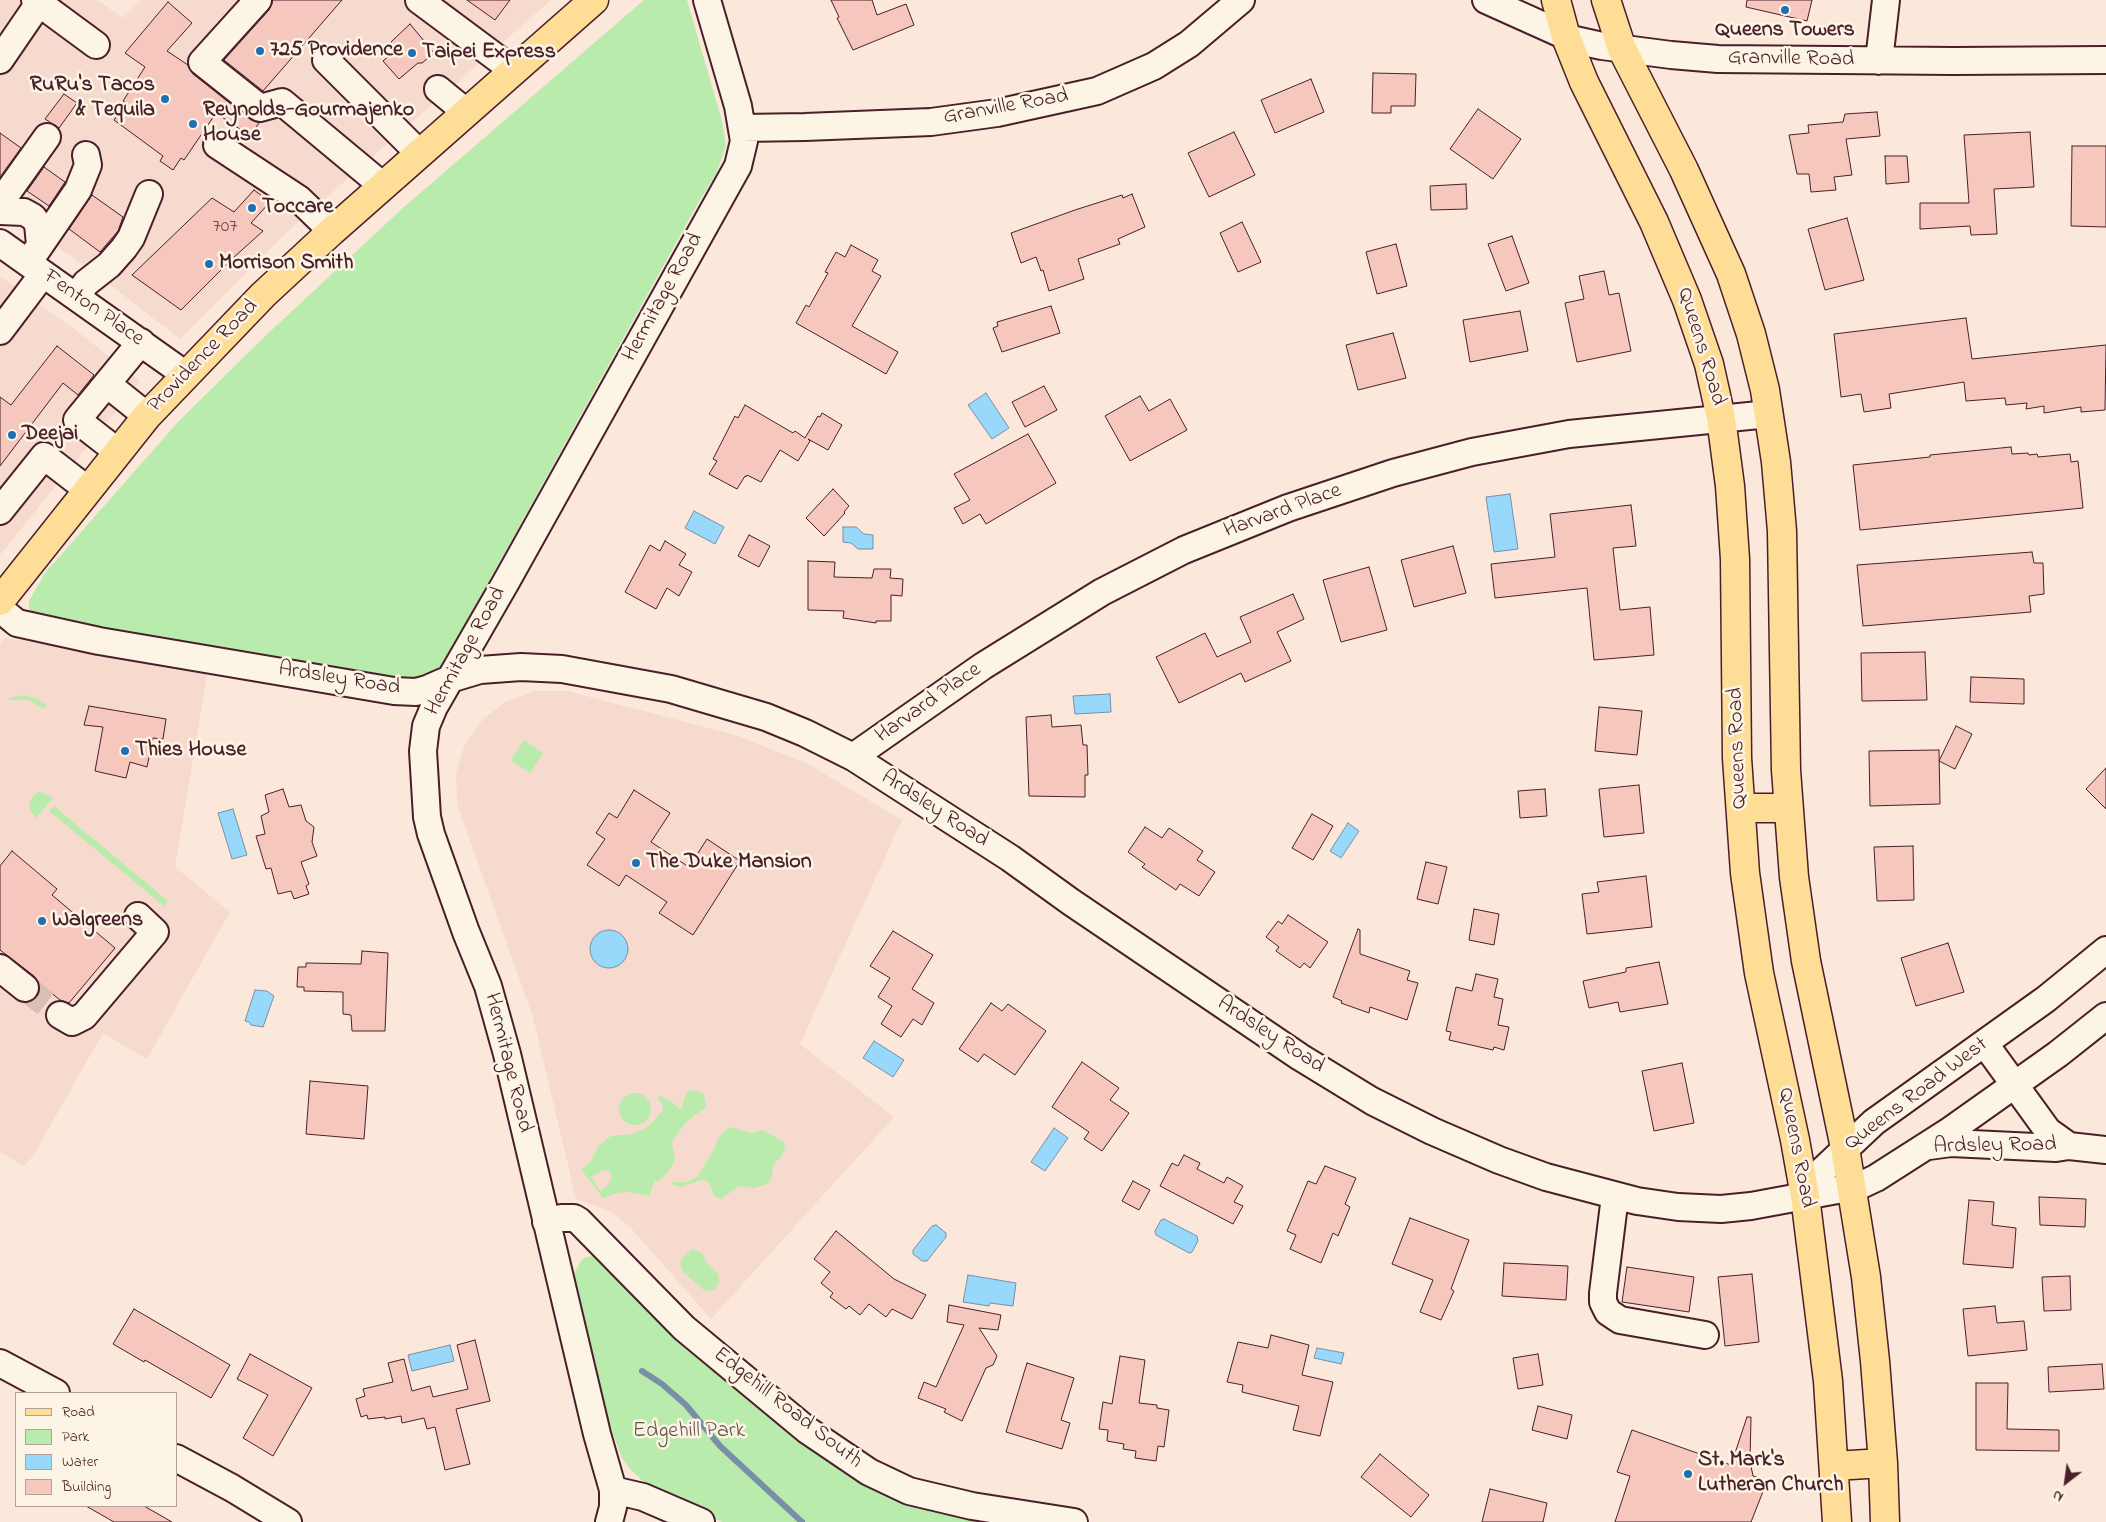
<!DOCTYPE html>
<html>
<head>
<meta charset="utf-8">
<style>
  body { margin:0 }
  #map { position:relative; width:2106px; height:1522px; overflow:hidden; background:#fbe8da; font-family:"Indie Flower",sans-serif }
  canvas { display:block }
  .legend { position:absolute; left:15px; top:1392px; width:162px; height:115px; box-sizing:border-box; background:#fcf5e5; border:1px solid #b59f9b; margin:0; padding:6px 9px; list-style:none; font-size:15px; color:#4a1f2b }
  .legend li { display:flex; align-items:center; gap:10px; height:25px }
  .legend b { width:25px; border:1px solid #b59f9b }
  .north { position:absolute; left:2041px; top:1457px; width:50px; height:50px; -webkit-text-stroke:4px #fcf5e5; paint-order:stroke; rotate:210deg; font-size:14px; font-weight:700; line-height:20px; text-align:center; color:#4a1f2b }
  .north::after { content:''; display:block; margin:auto; width:18px; height:22px; background:#4a1f2b; clip-path:polygon(50% 0,100% 100%,50% 72%,0 100%) }
</style>
</head>
<body>
<div id="map">
<canvas width="2106" height="1522"></canvas>
<ul class="legend">
<li><b style="height:6px;background:#fedd96"></b>Road</li>
<li><b style="height:14px;background:#b9ebac"></b>Park</li>
<li><b style="height:14px;background:#98d8fa"></b>Water</li>
<li><b style="height:14px;background:#f6c7bc"></b>Building</li>
</ul>
<div class="north">N</div>
</div>
<script>
const context = document.querySelector('canvas').getContext('2d');
context.lineJoin = 'round';
function fillPath(path, color) {
  context.fillStyle = color;
  context.fill(path, 'evenodd');
}
function shape(rows) {
  const path = new Path2D();
  for (const r of rows) {
    if (r.length === 3) {
      path.moveTo(r[0] + r[2], r[1]);
      path.arc(r[0], r[1], r[2], 0, 2 * Math.PI);
      continue;
    }
    path.moveTo(r[0], r[1]);
    for (let i = 2; i < r.length; i += 2) path.lineTo(r[i], r[i + 1]);
  }
  return path;
}
function trace(path, color, width, dash) {
  context.strokeStyle = color;
  context.lineWidth = width;
  context.lineCap = dash ? 'butt' : 'round';
  context.setLineDash(dash || []);
  context.stroke(path);
}
function write(font, color, halo, rows, align = 'center') {
  context.font = font + ' "Indie Flower",sans-serif';
  context.lineWidth = 5;
  context.setLineDash([]);
  context.textBaseline = 'middle';
  context.strokeStyle = halo;
  context.fillStyle = color;
  for (const [text, x, y, turn = 0] of rows) {
    context.save();
    context.translate(x, y);
    context.rotate((+turn || 0) * Math.PI / 180);
    context.textAlign = isNaN(turn) ? turn : align;
    if (halo) context.strokeText(text, 0, 0);
    context.fillText(text, 0, 0);
    context.restore();
  }
}
fillPath(shape([
  [0,0,97,0,123,18,141,0,551,0,288,231,180,339,104,280,0,206],
  [0,276,73,328,140,381,0,555],
  [5,638,208,670,175,867,230,912,147,1059,103,1033,33,1156,24,1166,0,1152,0,644],
  [536,691,567,691,735,735,808,764,902,820,800,1044,894,1117,711,1319,630,1227,611,1212,576,1199,533,1017,457,804,456,773,465,744,483,719,507,701]
]), '#f6dace');
fillPath(shape([
  [644,0,687,0,722,121,726,146,717,172,697,205,443,664,419,685,42,627,29,609,29,601,45,573,178,422,261,340,404,207],
  [25,695,38,699,47,705,44,709,28,700,10,700,8,698],
  [524,740,543,753,530,773,511,760],
  [39,791,53,798,36,818,31,812,29,804,33,796],
  [54,806,168,901,164,906,49,811],
  [690,1090,698,1091,704,1095,706,1105,704,1109,688,1120,674,1138,672,1144,675,1160,673,1164,665,1175,658,1181,654,1181,650,1196,627,1192,617,1193,603,1198,581,1169,590,1163,598,1146,611,1136,633,1134,649,1126,663,1110,663,1105,658,1099,659,1095,672,1102,681,1110,685,1096],
  [607,1170,611,1174,611,1180,601,1192,591,1177,601,1171],
  [635,1109,16],
  [730,1127,750,1133,763,1130,784,1142,785,1150,779,1159,773,1164,772,1176,767,1184,754,1188,739,1186,721,1199,714,1196,709,1183,705,1180,701,1180,681,1187,672,1184,673,1182,687,1182,698,1176,713,1151,720,1135],
  [692,1249,702,1253,706,1262,718,1274,719,1283,714,1290,710,1291,704,1290,683,1272,680,1263,682,1259],
  [594,1256,601,1257,796,1432,1014,1522,722,1522,649,1487,631,1470,622,1458,609,1423,598,1381,574,1279,574,1273,581,1261,586,1257]
]), '#b9ebac');
const water = shape([
  [986,393,1009,428,992,439,968,405,986,393],
  [1510,494,1518,549,1494,552,1486,497,1510,494],
  [694,511,724,527,715,544,685,528,694,511],
  [843,527,856,527,864,534,873,535,873,549,858,549,851,543,843,542,843,527],
  [1110,694,1111,712,1075,714,1073,696,1110,694],
  [233,809,247,855,232,859,218,813,233,809],
  [1348,823,1359,831,1341,858,1330,851,1348,823],
  [609,949,19],
  [255,990,267,991,274,996,263,1027,251,1025,249,1022,245,1021,255,990],
  [874,1041,904,1060,893,1077,863,1058,874,1041],
  [1054,1128,1068,1138,1045,1171,1031,1162,1054,1128],
  [1164,1219,1197,1236,1198,1241,1192,1252,1189,1253,1156,1235,1155,1231,1161,1220,1164,1219],
  [936,1225,946,1233,946,1237,927,1261,922,1261,913,1254,913,1250,932,1226,936,1225],
  [968,1275,1016,1283,1013,1306,990,1303,989,1306,963,1302,968,1275],
  [450,1345,454,1361,412,1371,408,1355,450,1345],
  [1317,1348,1344,1353,1341,1364,1314,1358,1317,1348]
]);
fillPath(water, '#98d8fa');
trace(water, '#798ea7', 1);
trace(shape([
  [642,1371,662,1384,686,1405,720,1446,802,1522]
]), '#798ea7', 6);
const building = shape([
  [273,0,342,0,263,91,224,60,269,10,273,0],
  [467,0,510,0,495,20,467,0],
  [831,0,872,0,877,15,906,4,914,25,853,50,837,18,839,17,831,0],
  [1747,0,1812,0,1807,21,1746,7,1747,0],
  [168,2,192,23,167,51,188,65,193,74,251,120,259,123,250,136,216,113,184,160,181,158,173,170,160,161,163,156,114,120,126,103,123,101,145,67,125,53,168,2],
  [410,24,434,53,422,63,418,63,399,79,383,61,395,51,391,42,410,24],
  [1373,73,1416,74,1415,106,1391,106,1391,113,1372,113,1373,73],
  [1311,79,1324,112,1275,133,1261,100,1311,79],
  [64,94,77,103,59,128,45,119,64,94],
  [1478,109,1521,139,1493,179,1450,149,1478,109],
  [1877,112,1880,136,1846,139,1852,175,1834,177,1836,190,1811,192,1809,174,1797,174,1789,135,1809,133,1808,125,1843,122,1845,114,1877,112],
  [1234,132,1255,175,1209,197,1188,153,1234,132],
  [2030,132,2034,187,1994,189,1997,234,1971,235,1970,226,1920,229,1920,203,1969,203,1964,135,2030,132],
  [0,133,21,148,0,177,0,133],
  [2072,146,2106,146,2106,227,2071,226,2072,146],
  [1885,156,1907,156,1909,182,1886,184,1885,156],
  [44,167,65,182,49,206,27,191,44,167],
  [1466,184,1467,209,1431,210,1430,186,1466,184],
  [254,190,270,202,251,223,263,231,233,258,181,310,132,275,212,198,234,212,254,190],
  [1132,194,1145,227,1118,239,1120,244,1078,259,1084,279,1049,291,1043,270,1041,271,1036,257,1021,263,1011,233,1075,210,1122,195,1123,198,1132,194],
  [92,195,123,217,118,231,100,252,69,229,92,195],
  [1847,218,1864,280,1825,290,1808,229,1847,218],
  [1242,222,1261,262,1238,272,1220,233,1242,222],
  [1512,236,1529,283,1506,291,1488,244,1512,236],
  [1396,244,1407,286,1377,294,1366,252,1396,244],
  [851,245,878,260,872,271,881,276,852,326,898,352,886,374,796,323,806,305,809,307,828,273,825,272,836,252,845,257,851,245],
  [1604,271,1609,295,1619,293,1631,351,1577,362,1565,303,1584,299,1579,276,1604,271],
  [1051,306,1060,333,1002,352,993,328,998,326,997,322,1051,306],
  [1520,311,1528,351,1470,362,1463,320,1520,311],
  [1966,318,1972,359,2106,345,2105,410,2081,412,2081,407,2044,413,2044,406,2026,409,2027,403,2006,405,2005,398,1966,401,1964,382,1889,394,1891,408,1864,412,1861,394,1841,397,1834,334,1966,318],
  [1393,333,1406,378,1358,390,1346,345,1393,333],
  [57,346,94,375,78,395,63,383,0,466,0,397,11,405,57,346],
  [1044,386,1057,410,1025,427,1012,402,1044,386],
  [1140,396,1149,411,1170,399,1187,430,1130,461,1105,416,1140,396],
  [745,405,793,433,795,431,805,438,818,416,820,417,822,413,842,425,828,450,808,439,810,441,798,461,780,450,761,482,747,475,746,477,745,476,737,489,709,474,717,461,713,459,735,416,738,418,745,405],
  [1028,434,1056,483,986,524,980,514,963,524,954,508,970,500,954,474,1028,434],
  [2011,447,2012,454,2028,453,2029,455,2037,454,2038,457,2070,454,2071,462,2078,461,2083,508,1860,530,1853,465,1930,457,1930,455,2011,447],
  [833,489,849,506,844,512,845,513,824,536,806,518,833,489],
  [1631,505,1636,546,1613,548,1620,610,1650,607,1654,655,1594,660,1587,588,1495,598,1491,564,1555,557,1550,514,1631,505],
  [749,535,770,546,759,567,738,556,749,535],
  [665,541,686,554,679,565,692,572,679,596,667,588,656,609,625,592,650,545,660,551,665,541],
  [1453,546,1466,593,1414,607,1401,560,1453,546],
  [2032,552,2034,563,2043,563,2044,594,2029,596,2031,612,1863,626,1857,565,2032,552],
  [808,561,835,562,834,577,872,578,874,569,891,569,890,578,903,579,902,596,891,595,891,621,876,621,876,623,843,618,844,611,808,610,808,561],
  [1369,567,1387,630,1341,642,1323,580,1369,567],
  [1293,594,1304,619,1277,632,1291,661,1245,682,1241,673,1179,703,1156,657,1205,633,1217,657,1251,642,1240,617,1293,594],
  [1925,652,1927,700,1862,701,1861,653,1925,652],
  [1971,677,2024,679,2024,704,1970,702,1971,677],
  [89,706,166,719,163,739,153,738,147,767,130,762,126,778,95,771,103,727,84,725,89,706],
  [1599,707,1642,711,1637,755,1595,751,1599,707],
  [1051,715,1052,727,1081,725,1083,745,1087,745,1088,775,1085,775,1085,797,1029,796,1026,717,1051,715],
  [1956,726,1972,734,1955,769,1939,761,1956,726],
  [1939,750,1940,804,1870,806,1869,751,1939,750],
  [2106,768,2106,809,2086,789,2106,768],
  [1639,785,1644,833,1604,837,1599,789,1639,785],
  [283,789,289,807,301,805,306,821,314,827,312,842,317,856,301,862,309,884,306,886,309,894,294,899,291,891,278,894,271,868,266,869,256,836,265,834,261,816,269,812,265,795,283,789],
  [1545,789,1547,816,1520,818,1518,791,1545,789],
  [634,790,670,813,651,842,689,867,707,839,740,861,693,935,659,913,667,902,626,875,619,886,587,865,605,839,596,833,609,813,617,818,634,790],
  [1312,814,1333,826,1313,860,1292,848,1312,814],
  [1145,827,1162,838,1169,828,1203,851,1197,860,1215,872,1199,896,1180,884,1176,890,1142,867,1145,864,1128,852,1145,827],
  [1913,846,1914,900,1877,901,1874,847,1913,846],
  [12,851,57,889,52,895,115,948,69,1003,60,1000,39,983,34,976,0,950,0,866,12,851],
  [1426,862,1447,867,1438,904,1417,899,1426,862],
  [1646,876,1652,927,1587,934,1582,894,1599,892,1597,882,1646,876],
  [1474,909,1499,914,1494,945,1469,940,1474,909],
  [1288,915,1328,942,1310,968,1304,963,1300,968,1276,951,1279,947,1266,937,1278,921,1282,924,1288,915],
  [1358,929,1360,930,1360,954,1410,971,1407,980,1418,983,1407,1020,1370,1007,1369,1013,1341,1003,1342,1001,1333,997,1358,929],
  [893,931,933,955,912,989,934,1003,922,1025,913,1019,901,1037,881,1024,892,1006,878,997,890,978,870,966,893,931],
  [1948,943,1964,992,1916,1006,1901,958,1948,943],
  [362,951,388,953,385,1031,352,1031,351,1015,343,1014,343,992,304,991,304,987,297,987,298,967,306,967,306,963,361,964,362,951],
  [1659,962,1668,1004,1620,1012,1618,1002,1589,1008,1583,981,1626,972,1626,968,1659,962],
  [1476,974,1498,979,1494,997,1503,999,1498,1025,1509,1027,1504,1050,1494,1047,1493,1050,1449,1040,1451,1032,1446,1031,1456,987,1472,991,1476,974],
  [991,1003,1002,1011,1008,1004,1046,1031,1015,1075,984,1054,978,1062,959,1049,991,1003],
  [1082,1062,1119,1088,1110,1100,1129,1113,1102,1151,1084,1139,1089,1132,1052,1107,1082,1062],
  [1682,1063,1694,1123,1654,1131,1642,1071,1682,1063],
  [310,1081,368,1086,364,1139,306,1134,310,1081],
  [1184,1155,1200,1163,1197,1169,1224,1183,1227,1177,1243,1186,1234,1202,1243,1206,1233,1224,1160,1186,1172,1163,1178,1166,1184,1155],
  [1325,1166,1356,1178,1345,1204,1350,1207,1338,1236,1333,1233,1321,1263,1290,1249,1296,1235,1287,1231,1308,1181,1316,1184,1325,1166],
  [1133,1181,1150,1190,1139,1210,1122,1201,1133,1181],
  [2039,1197,2086,1199,2085,1227,2040,1225,2039,1197],
  [1969,1200,1994,1202,1992,1225,2016,1228,2013,1268,1963,1264,1969,1200],
  [1410,1218,1469,1240,1451,1289,1454,1291,1441,1320,1420,1312,1433,1280,1392,1264,1410,1218],
  [836,1231,894,1279,926,1295,912,1319,892,1309,886,1317,869,1304,860,1315,849,1306,846,1309,830,1297,833,1293,821,1283,830,1272,814,1259,836,1231],
  [1504,1263,1568,1266,1566,1300,1502,1296,1504,1263],
  [1627,1267,1694,1277,1689,1312,1622,1302,1627,1267],
  [1752,1274,1759,1342,1725,1346,1718,1277,1752,1274],
  [2070,1276,2071,1310,2044,1311,2042,1277,2070,1276],
  [949,1305,1001,1315,998,1330,979,1328,997,1356,993,1365,986,1368,962,1421,944,1412,946,1409,918,1398,924,1382,936,1387,964,1325,947,1322,949,1305],
  [1995,1306,1997,1323,2024,1321,2027,1350,1968,1356,1963,1309,1995,1306],
  [134,1309,230,1365,211,1398,145,1360,144,1362,113,1344,134,1309],
  [1271,1335,1309,1345,1302,1375,1333,1382,1320,1436,1293,1430,1299,1406,1242,1392,1243,1385,1227,1382,1238,1342,1268,1348,1271,1335],
  [475,1340,490,1401,456,1409,470,1464,445,1470,435,1427,427,1429,424,1418,402,1423,401,1416,385,1419,385,1417,368,1419,367,1415,361,1417,356,1399,365,1396,363,1389,393,1382,388,1363,404,1359,412,1391,430,1386,433,1397,468,1389,457,1345,475,1340],
  [250,1354,312,1388,273,1456,243,1438,268,1395,237,1379,250,1354],
  [1538,1354,1543,1385,1518,1389,1513,1358,1538,1354],
  [1120,1356,1145,1360,1139,1403,1157,1405,1157,1408,1169,1410,1164,1447,1158,1446,1156,1461,1135,1458,1136,1451,1123,1449,1124,1444,1107,1441,1108,1430,1099,1429,1103,1402,1112,1404,1120,1356],
  [1027,1363,1074,1378,1061,1420,1070,1423,1062,1449,1006,1432,1027,1363],
  [2102,1364,2104,1389,2049,1392,2048,1367,2102,1364],
  [1976,1383,2008,1383,2007,1429,2059,1430,2059,1451,1976,1450,1976,1383],
  [1538,1406,1572,1415,1567,1439,1532,1430,1538,1406],
  [1747,1417,1751,1417,1750,1461,1753,1476,1757,1477,1764,1489,1751,1522,1615,1522,1630,1476,1617,1472,1632,1430,1731,1465,1747,1417],
  [1380,1454,1429,1495,1411,1517,1361,1477,1380,1454],
  [1490,1489,1547,1503,1543,1522,1482,1522,1490,1489],
  [86,1506,144,1506,172,1522,114,1522,86,1506]
]);
fillPath(building, '#f6c7bc');
trace(building, '#4a1f2b', 1);
trace(shape([
  [25,988,60,1015]
]), '#d8c0b7', 26, [26, 13]);
const minor = shape([
  [258,0,202,62,260,108,282,102,383,186],
  [419,0,513,70],
  [1486,0,1575,40,1602,46,1671,55,1718,59,1954,61,2106,60],
  [39,3,96,45],
  [0,60,39,3,35,0],
  [326,60,419,153],
  [1879,61,1886,0],
  [438,89,466,112],
  [742,128,805,127,931,122,997,113,1097,91,1154,66,1189,44,1241,0],
  [217,145,299,199,332,231],
  [0,203,47,137],
  [0,211,24,212,33,217,38,224,40,245],
  [0,243,186,375],
  [28,263,78,190,88,165,86,155],
  [76,297,86,283,109,265,124,248,131,238,149,194],
  [0,331,43,274],
  [107,384,147,416],
  [118,452,77,420,141,342],
  [0,511,44,456,88,490],
  [0,609,17,623,99,641,394,691,416,692,427,689,450,679,480,670,521,667,562,669,671,689,766,717,805,733,853,757,1010,858,1071,902,1300,1057,1372,1101,1432,1131,1499,1160,1546,1177,1637,1201,1678,1207,1721,1209,1751,1206,1859,1186,1876,1178,1948,1132,2058,1054,2106,1016],
  [853,757,983,666,1102,592,1184,550,1288,508,1393,473,1472,452,1569,434,1769,414],
  [0,968,25,988],
  [60,1015,72,1022,84,1016,155,932,138,916],
  [1929,1146,1951,1143,2056,1148,2069,1146,2048,1131,1985,1044],
  [2069,1146,2106,1150],
  [1615,1196,1603,1293,1603,1302,1608,1312,1620,1320,1705,1335],
  [1805,1196,1823,1170,1874,1122,2046,999,2106,950],
  [546,1222,561,1218,574,1218,579,1221,684,1328,807,1430,869,1472,909,1491,972,1506,1074,1522],
  [0,1363,56,1393],
  [176,1458,232,1488,288,1522],
  [613,1490,643,1497,701,1522],
  [609,1522,613,1507,613,1490,597,1434,507,1054,488,986,466,932,431,834,427,817,423,751,426,726,434,707,506,582,738,166,744,141,738,106,707,0]
]);
const major = shape([
  [1556,0,1566,37,1584,82,1654,222,1687,300,1709,364,1721,418,1730,486,1735,559,1737,758,1745,873,1759,973,1795,1140,1805,1196,1828,1381,1837,1522],
  [1606,0,1622,49,1684,170,1731,274,1751,334,1765,390,1776,462,1782,531,1786,770,1794,877,1806,961,1845,1148,1866,1277,1875,1361,1883,1463,1885,1522],
  [0,601,147,416,263,295,332,231,594,0],
  [1741,808,1788,808],
  [1834,1466,1883,1463]
]);
trace(minor, '#4a1f2b', 30);
trace(major, '#4a1f2b', 31);
trace(minor, '#fcf5e5', 26);
trace(major, '#fedd96', 28);
for (const [x, y, r, color] of [
  [1785,10,5,"#1f6fb2"],
  [260,51,5,"#1f6fb2"],
  [412,53,5,"#1f6fb2"],
  [165,99,5,"#1f6fb2"],
  [193,124,5,"#1f6fb2"],
  [252,208,5,"#1f6fb2"],
  [209,264,5,"#1f6fb2"],
  [12,435,5,"#1f6fb2"],
  [125,751,5,"#1f6fb2"],
  [636,863,5,"#1f6fb2"],
  [42,921,5,"#1f6fb2"],
  [1688,1474,5,"#1f6fb2"]
]) {
  const dot = new Path2D();
  dot.arc(x, y, r, 0, 2 * Math.PI);
  context.fillStyle = color;
  context.fill(dot);
  trace(dot, '#fcf5e5', 2);
}
write('20px', '#75494f', null, [
  ["707",225,228]
]);
write('bold 22px', '#4a1f2b', '#fcf5e5', [
  ["Queens Towers",1785,31,"center"],
  ["725 Providence",270,51],
  ["Taipei Express",422,53],
  ["RuRu's Tacos",155,86,"right"],
  ["& Tequila",155,111,"right"],
  ["Reynolds-Gourmajenko",203,111],
  ["House",203,136],
  ["Toccare",262,208],
  ["Morrison Smith",219,264],
  ["Deejai",22,435],
  ["Thies House",135,751],
  ["The Duke Mansion",646,863],
  ["Walgreens",52,921],
  ["St. Mark's",1698,1461],
  ["Lutheran Church",1698,1486]
], 'left');
write('22px', '#4a1f2b', '#fcf5e5', [
  ["Granville Road",1791,60,1],
  ["Granville Road",1006,108,-10],
  ["Hermitage Road",664,298,-61],
  ["Fenton Place",93,309,35],
  ["Queens Road",1700,347,73],
  ["Providence Road",204,357,-46],
  ["Harvard Place",1283,512,-20],
  ["Hermitage Road",467,652,-61],
  ["Ardsley Road",339,680,9],
  ["Harvard Place",929,704,-35],
  ["Queens Road",1739,748,-92],
  ["Ardsley Road",934,810,33],
  ["Ardsley Road",1270,1036,33],
  ["Hermitage Road",507,1063,76],
  ["Queens Road West",1917,1095,-37],
  ["Ardsley Road",1995,1147,-1],
  ["Queens Road",1795,1148,79],
  ["Edgehill Road South",787,1409,38]
]);
write('22px', '#66524b', '#fcf5e5', [
  ["Edgehill Park",689,1432]
]);
</script>
</body>
</html>
